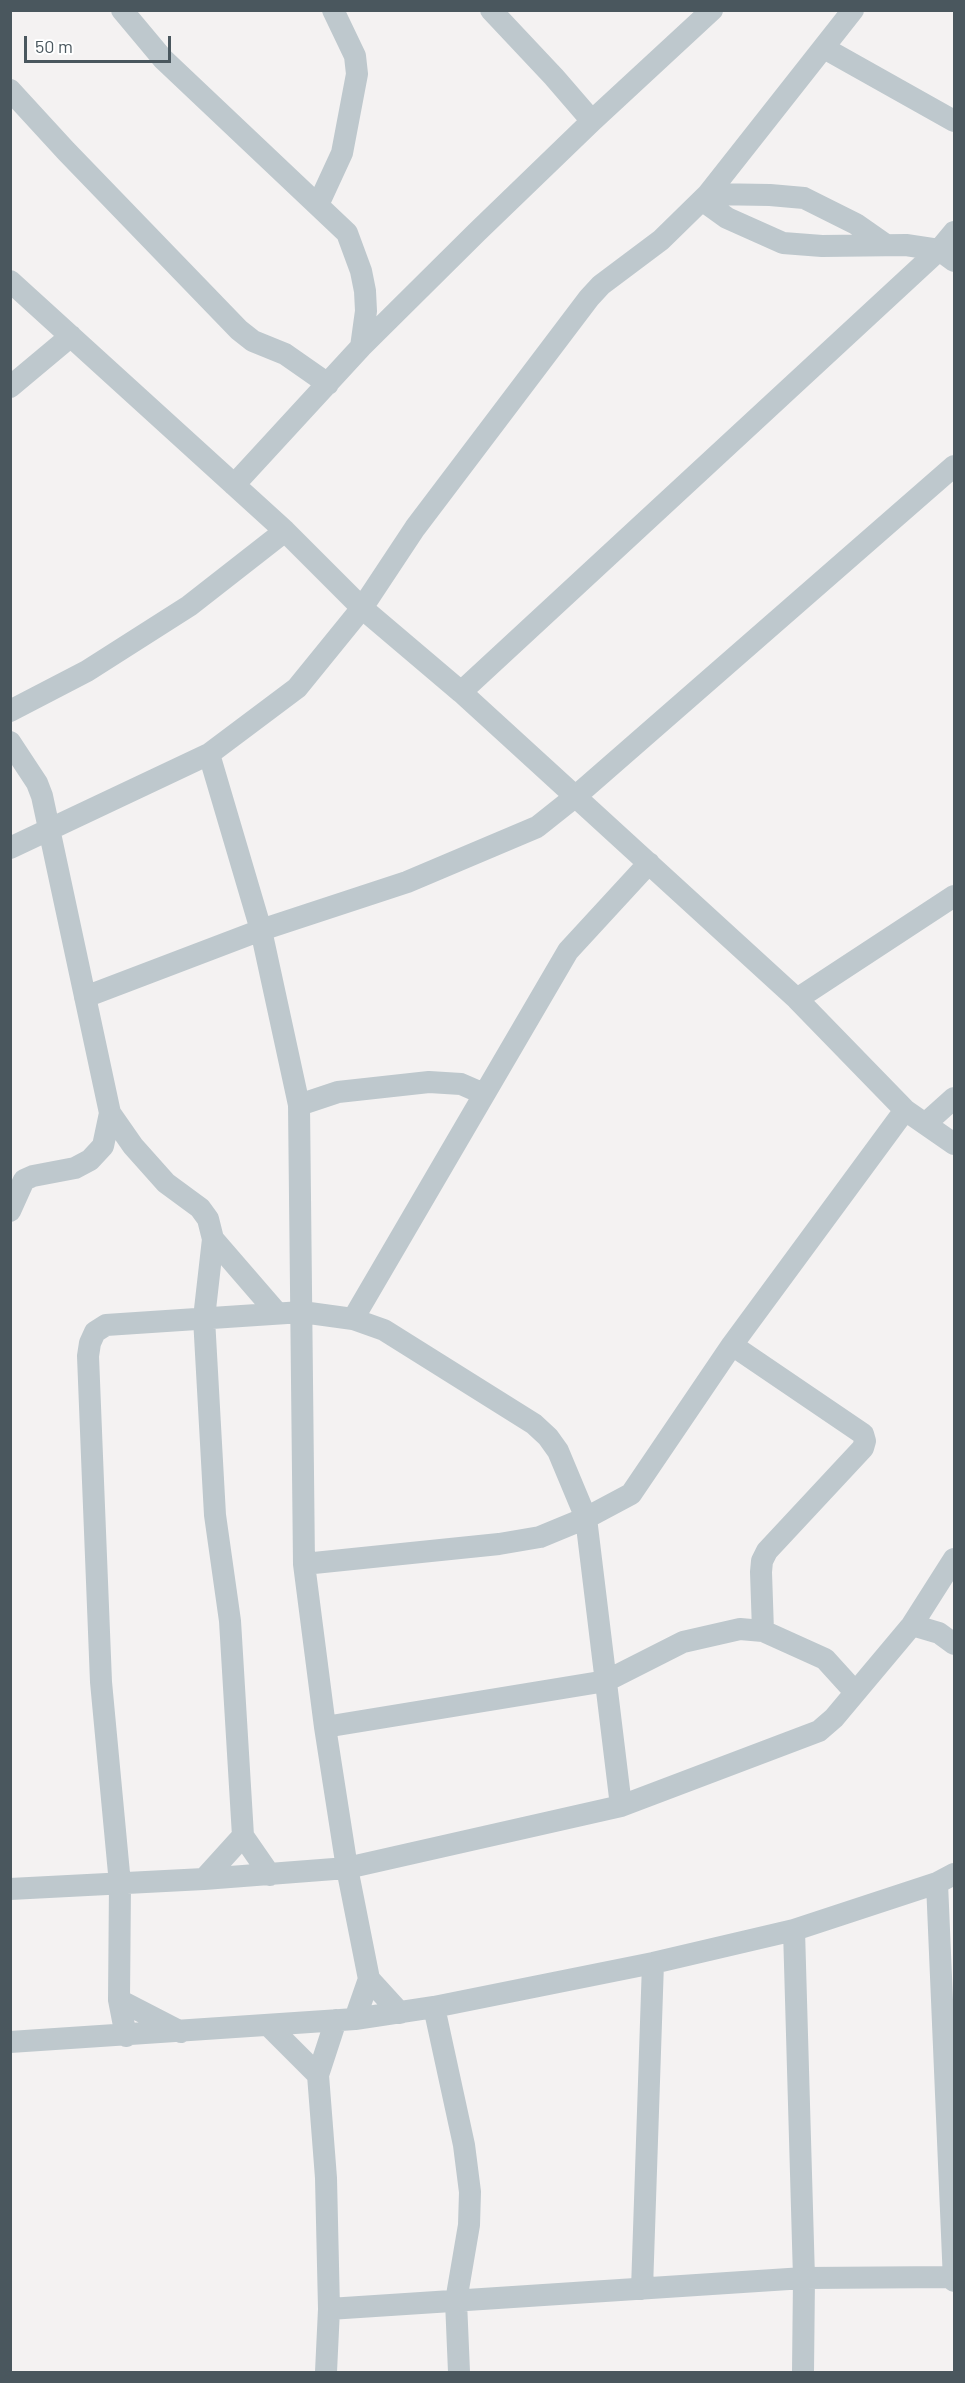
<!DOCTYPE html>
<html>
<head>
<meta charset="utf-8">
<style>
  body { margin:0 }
  #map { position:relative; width:965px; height:2383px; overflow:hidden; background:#f4f2f2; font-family:Barlow,sans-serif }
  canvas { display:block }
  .frame { position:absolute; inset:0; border:12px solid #4a575e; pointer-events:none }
  .scale { position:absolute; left:24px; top:36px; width:147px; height:27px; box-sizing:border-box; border:3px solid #4a575e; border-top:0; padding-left:8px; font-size:18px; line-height:21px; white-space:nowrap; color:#4a575e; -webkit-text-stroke:4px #fff; paint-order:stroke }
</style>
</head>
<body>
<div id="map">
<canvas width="965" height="2383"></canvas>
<div class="frame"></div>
<div class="scale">50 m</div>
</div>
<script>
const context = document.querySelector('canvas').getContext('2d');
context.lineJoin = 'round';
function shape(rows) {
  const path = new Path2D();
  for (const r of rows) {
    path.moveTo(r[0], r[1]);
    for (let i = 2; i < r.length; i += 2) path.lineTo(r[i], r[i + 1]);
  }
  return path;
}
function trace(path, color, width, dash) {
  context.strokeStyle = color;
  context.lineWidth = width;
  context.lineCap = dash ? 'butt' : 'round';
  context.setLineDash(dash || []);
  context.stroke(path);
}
trace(shape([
  [122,10,163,59,347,233,361,271,365,291,366,311,361,347],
  [491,10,554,77,592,121],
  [824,48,954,121],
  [10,90,66,151,239,330,253,341,285,354,328,384],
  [708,194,770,195,804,198,856,224,886,245],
  [702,200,727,218,783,243,822,246,906,245,939,250,954,261],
  [318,205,342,153,357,74,355,56,333,10],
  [10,281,285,531,362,608,461,692,797,999,905,1110,954,1144],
  [10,387,71,336],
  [234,485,361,347,477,232,592,121,712,10],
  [461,692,939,250,954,232],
  [10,711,87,671,189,606,285,531],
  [10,742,37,783,42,796,110,1113,133,1146,166,1183,200,1208,208,1219,213,1239,204,1318,215,1515,230,1621,243,1836,270,1875],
  [209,754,261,930,299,1105,304,1564,325,1727,347,1868,369,1979,400,2013],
  [10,848,209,754,297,688,362,608,415,528,589,298,601,285,661,240,708,194,853,10],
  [85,997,261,930,407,882,537,827,576,796,954,466],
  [797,999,954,896],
  [299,1105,338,1092,429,1082,461,1084,484,1094],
  [925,1124,954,1098],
  [10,1211,24,1180,33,1176,75,1168,90,1160,103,1146,110,1113],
  [213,1239,277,1313],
  [353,1319,568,951,649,863],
  [732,1345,863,1434,865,1441,863,1448,767,1551,762,1561,761,1572,763,1631],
  [304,1564,499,1544,540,1537,586,1518,631,1494,732,1345,905,1110],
  [912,1625,939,1633,954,1644],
  [325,1727,606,1681,683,1642,740,1629,763,1631,825,1659,855,1692],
  [204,1879,243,1836],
  [937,1883,954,2281],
  [10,1889,204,1879,347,1868,621,1806,819,1731,834,1718,912,1625,954,1559],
  [794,1930,804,2278,803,2372],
  [119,2000,181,2032],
  [434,2007,464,2145,470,2192,469,2225,456,2301,459,2372],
  [355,2019,369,1979],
  [268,2025,318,2075],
  [126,2036,119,2000,120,1884,101,1682,88,1356,90,1343,95,1332,106,1325,302,1312,353,1319,384,1330,534,1424,548,1437,558,1451,586,1518,621,1806],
  [10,2042,355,2019,434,2007,653,1963,794,1930,937,1883,954,1874],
  [642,2289,653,1963],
  [329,2309,804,2278,954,2277],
  [326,2372,329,2309,326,2178,318,2075,336,2020]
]), '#bec8cd', 22);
</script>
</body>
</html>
